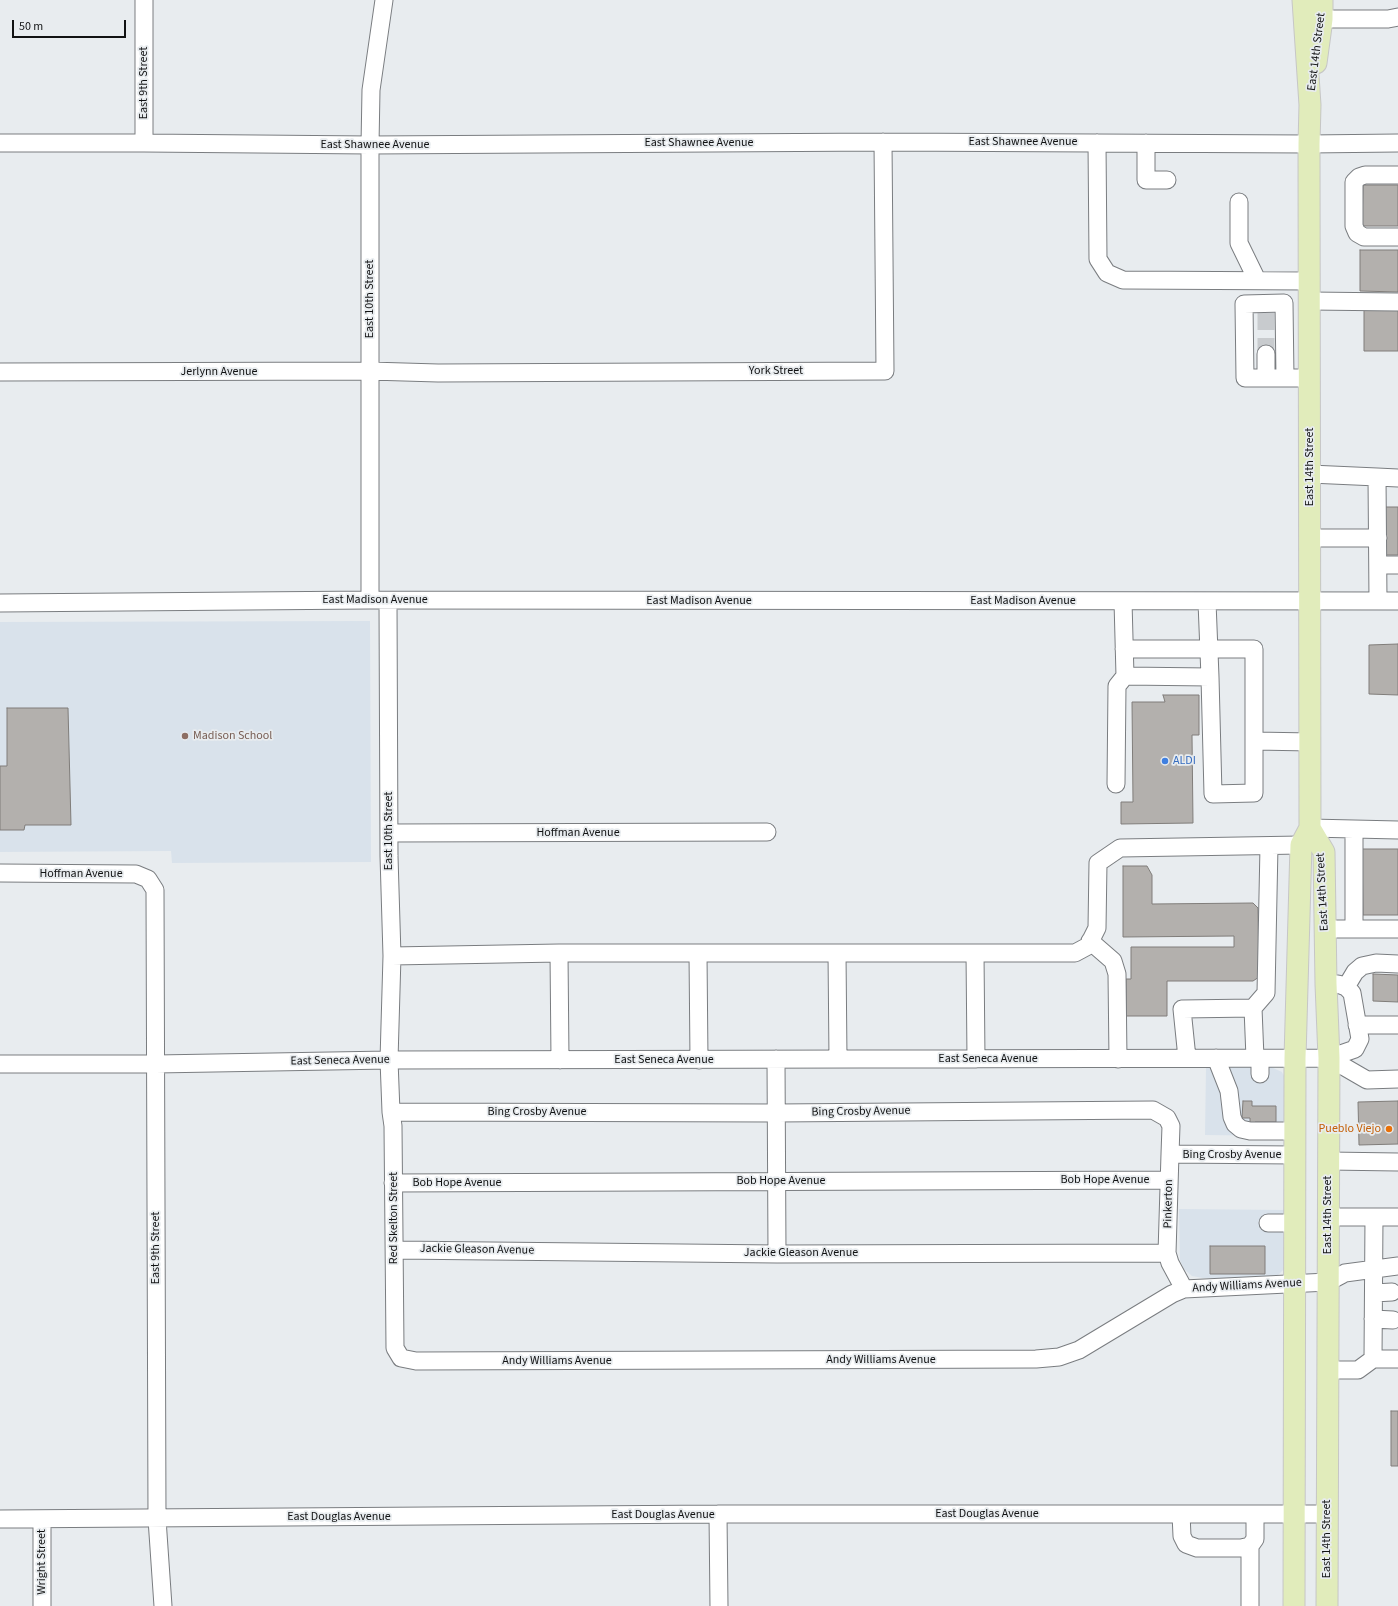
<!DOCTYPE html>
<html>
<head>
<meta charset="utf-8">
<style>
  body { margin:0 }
  #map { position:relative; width:1398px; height:1606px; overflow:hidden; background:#e8ecef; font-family:"Source Sans 3",sans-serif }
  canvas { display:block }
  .scale { position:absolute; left:12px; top:20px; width:114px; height:18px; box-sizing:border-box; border:2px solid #111213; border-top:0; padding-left:5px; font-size:12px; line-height:14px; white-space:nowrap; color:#111213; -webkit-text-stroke:3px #e8ecef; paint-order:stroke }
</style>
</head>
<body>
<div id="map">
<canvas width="1398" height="1606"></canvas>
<div class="scale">50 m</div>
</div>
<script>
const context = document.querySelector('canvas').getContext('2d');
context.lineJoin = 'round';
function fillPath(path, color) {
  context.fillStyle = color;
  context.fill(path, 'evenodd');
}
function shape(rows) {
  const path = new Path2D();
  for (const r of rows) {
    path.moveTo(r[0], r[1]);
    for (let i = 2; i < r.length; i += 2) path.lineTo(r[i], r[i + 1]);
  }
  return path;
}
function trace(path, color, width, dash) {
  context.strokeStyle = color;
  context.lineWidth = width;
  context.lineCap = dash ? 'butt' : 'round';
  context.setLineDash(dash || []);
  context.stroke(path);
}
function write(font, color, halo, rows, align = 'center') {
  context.font = font + ' "Source Sans 3",sans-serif';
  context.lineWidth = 3.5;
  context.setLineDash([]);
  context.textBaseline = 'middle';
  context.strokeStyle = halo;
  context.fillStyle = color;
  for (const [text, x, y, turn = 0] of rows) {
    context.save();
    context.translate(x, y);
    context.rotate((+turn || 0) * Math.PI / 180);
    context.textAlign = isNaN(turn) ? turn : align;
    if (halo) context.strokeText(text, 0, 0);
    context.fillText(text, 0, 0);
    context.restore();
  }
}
fillPath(shape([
  [370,621,371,862,172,863,171,851,0,852,0,622],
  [1206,1067,1271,1067,1282,1072,1284,1076,1286,1136,1205,1135],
  [1179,1209,1286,1210,1286,1265,1284,1269,1277,1276,1268,1278,1203,1278,1192,1276,1184,1269,1180,1260]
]), '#d9e2eb');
const building = shape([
  [1363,185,1398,185,1398,226,1362,226,1363,185],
  [1360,250,1398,250,1398,292,1360,291,1360,250],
  [1364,310,1398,310,1398,351,1364,351,1364,310],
  [1384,507,1398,507,1398,555,1385,555,1384,507],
  [1398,644,1398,695,1369,694,1369,645,1398,644],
  [1163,695,1199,695,1199,735,1192,735,1193,823,1121,824,1121,802,1133,802,1132,702,1165,702,1163,695],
  [7,708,68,708,71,825,25,825,24,830,0,830,0,766,7,766,7,708],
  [1362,849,1398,849,1398,915,1363,915,1362,849],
  [1123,866,1147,866,1152,875,1152,904,1253,903,1258,908,1259,977,1253,981,1167,981,1167,1016,1126,1016,1126,979,1131,979,1131,947,1234,947,1234,936,1123,937,1123,866],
  [1373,974,1398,975,1398,1002,1373,1001,1373,974],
  [1243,1101,1252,1101,1252,1106,1276,1106,1276,1122,1255,1122,1255,1124,1250,1124,1250,1118,1242,1118,1243,1101],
  [1398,1101,1398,1144,1359,1145,1358,1102,1398,1101],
  [1210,1246,1265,1246,1265,1274,1210,1274,1210,1246],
  [1391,1411,1398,1411,1398,1466,1391,1466,1391,1411]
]);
fillPath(building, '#b3b0ad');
trace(building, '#807d7a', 1);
trace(shape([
  [1266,313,1266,354]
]), '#c8cbce', 17, [17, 8]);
const minor = shape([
  [1322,19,1388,19,1398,17],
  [0,143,144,143,370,145,883,142,1309,144,1398,143],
  [144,143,144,0],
  [1097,143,1098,259,1107,273,1123,280,1310,281],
  [1146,143,1146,180,1167,180],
  [1398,175,1365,175,1359,177,1354,182,1354,226,1357,233,1364,237,1398,237],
  [1239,202,1239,243,1257,280],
  [1310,301,1398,302],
  [1266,354,1266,378],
  [0,372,370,371,438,373,885,371,883,142],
  [1285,378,1284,303,1244,304,1245,378,1310,378],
  [1310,474,1377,477,1378,601],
  [1377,477,1398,478],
  [1310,538,1378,538],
  [1378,565,1398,565],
  [370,600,370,145,371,90,384,0],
  [388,601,389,856,392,956,389,1060,391,1112,393,1126,395,1348,401,1358,416,1361,1036,1359,1059,1357,1079,1350,1172,1294,1184,1289,1328,1282,1345,1273,1398,1266],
  [1123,601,1125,676,1210,677,1207,602],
  [0,603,370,600,1398,601],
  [1124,649,1254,649,1254,793,1213,794,1210,677],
  [1255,741,1311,742],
  [1116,784,1117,686,1125,676],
  [1310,828,1398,830],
  [389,833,767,832],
  [0,873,136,874,148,879,155,890,157,1519,163,1606],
  [1325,929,1354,929,1354,829],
  [1354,929,1398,929],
  [1090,941,1113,961,1117,974,1118,1059],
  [559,953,560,1060],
  [837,953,838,1059],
  [975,953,976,1059],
  [698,954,699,1060],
  [392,956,559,953,1075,953,1088,946,1097,928,1098,863,1120,848,1301,845],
  [1346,987,1355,972,1362,966,1376,963,1398,964],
  [1357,1025,1398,1025],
  [1187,1058,1182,1009,1253,1008],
  [1216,1058,1229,1091,1232,1117,1235,1124,1241,1129,1250,1131,1295,1131],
  [1255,1058,1253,1008,1266,993,1269,846],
  [1260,1058,1260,1074],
  [1329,1058,1367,1080,1398,1079],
  [776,1059,777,1254],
  [0,1064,156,1064,389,1060,1329,1058,1355,1049,1360,1039,1352,993,1346,987,1338,984,1326,984],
  [391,1112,777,1113,1153,1110,1167,1118,1171,1126,1170,1154,1295,1155],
  [1328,1161,1398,1162],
  [393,1183,1169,1180],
  [1328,1217,1398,1217],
  [1268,1223,1295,1223],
  [395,1250,777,1254,1167,1253,1170,1263,1184,1289],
  [1167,1253,1170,1154],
  [1374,1293,1392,1292],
  [1373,1319,1393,1320],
  [1373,1359,1374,1217],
  [1328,1370,1358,1370,1373,1359,1398,1359],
  [718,1514,719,1606],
  [1181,1514,1182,1536,1186,1544,1197,1548,1241,1548,1250,1546,1255,1539,1255,1514],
  [0,1519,718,1514,1327,1514],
  [42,1606,42,1519],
  [1250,1606,1250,1546]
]);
const major = shape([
  [1316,63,1322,19,1322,0],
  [1310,828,1324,852,1326,984,1329,1058,1327,1606],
  [1294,1606,1295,1058,1301,845,1310,828,1309,144,1310,105,1303,0]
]);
trace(minor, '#7a7d80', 19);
trace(major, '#c6c6c6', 23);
trace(minor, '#fff', 17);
trace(major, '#e1ecbb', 21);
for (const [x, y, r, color] of [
  [185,736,4,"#8d6e63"],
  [1165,761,4,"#3f7fe0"],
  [1389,1129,4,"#e8710a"]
]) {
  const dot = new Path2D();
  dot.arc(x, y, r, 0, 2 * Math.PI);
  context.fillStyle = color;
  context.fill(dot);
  trace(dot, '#e8ecef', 1.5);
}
write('12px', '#111213', '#e8ecef', [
  ["East 14th Street",1317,52,-83],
  ["East 9th Street",144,83,-90],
  ["East Shawnee Avenue",1023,142],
  ["East Shawnee Avenue",699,143],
  ["East Shawnee Avenue",375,145],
  ["East 10th Street",370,299,-90],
  ["York Street",776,371],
  ["Jerlynn Avenue",219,372],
  ["East 14th Street",1310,467,-90],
  ["East Madison Avenue",375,600],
  ["East Madison Avenue",699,601],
  ["East Madison Avenue",1023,601],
  ["East 10th Street",389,831,-90],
  ["Hoffman Avenue",578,833],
  ["Hoffman Avenue",81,874],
  ["East 14th Street",1323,892,-93],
  ["East Seneca Avenue",988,1059],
  ["East Seneca Avenue",664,1060],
  ["East Seneca Avenue",340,1061,-1],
  ["Bing Crosby Avenue",537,1112],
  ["Bing Crosby Avenue",861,1112,-1],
  ["Bing Crosby Avenue",1232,1155],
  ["Bob Hope Avenue",1105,1180],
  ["Bob Hope Avenue",781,1181],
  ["Bob Hope Avenue",457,1183],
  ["Pinkerton",1169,1204,-89],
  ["East 14th Street",1328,1215,-90],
  ["Red Skelton Street",394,1218,-90],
  ["East 9th Street",156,1248,-90],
  ["Jackie Gleason Avenue",477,1250,1],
  ["Jackie Gleason Avenue",801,1253],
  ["Andy Williams Avenue",1247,1286,-3],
  ["Andy Williams Avenue",881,1360],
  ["Andy Williams Avenue",557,1361],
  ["East Douglas Avenue",987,1514],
  ["East Douglas Avenue",663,1515],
  ["East Douglas Avenue",339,1517],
  ["East 14th Street",1327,1539,-90],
  ["Wright Street",42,1562,-90]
]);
write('12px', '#785e54', '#e8ecef', [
  ["Madison School",193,736]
], 'left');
write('12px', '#366cbe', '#e8ecef', [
  ["ALDI",1173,761]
], 'left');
write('12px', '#c56008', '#e8ecef', [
  ["Pueblo Viejo",1381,1129]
], 'right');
</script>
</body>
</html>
